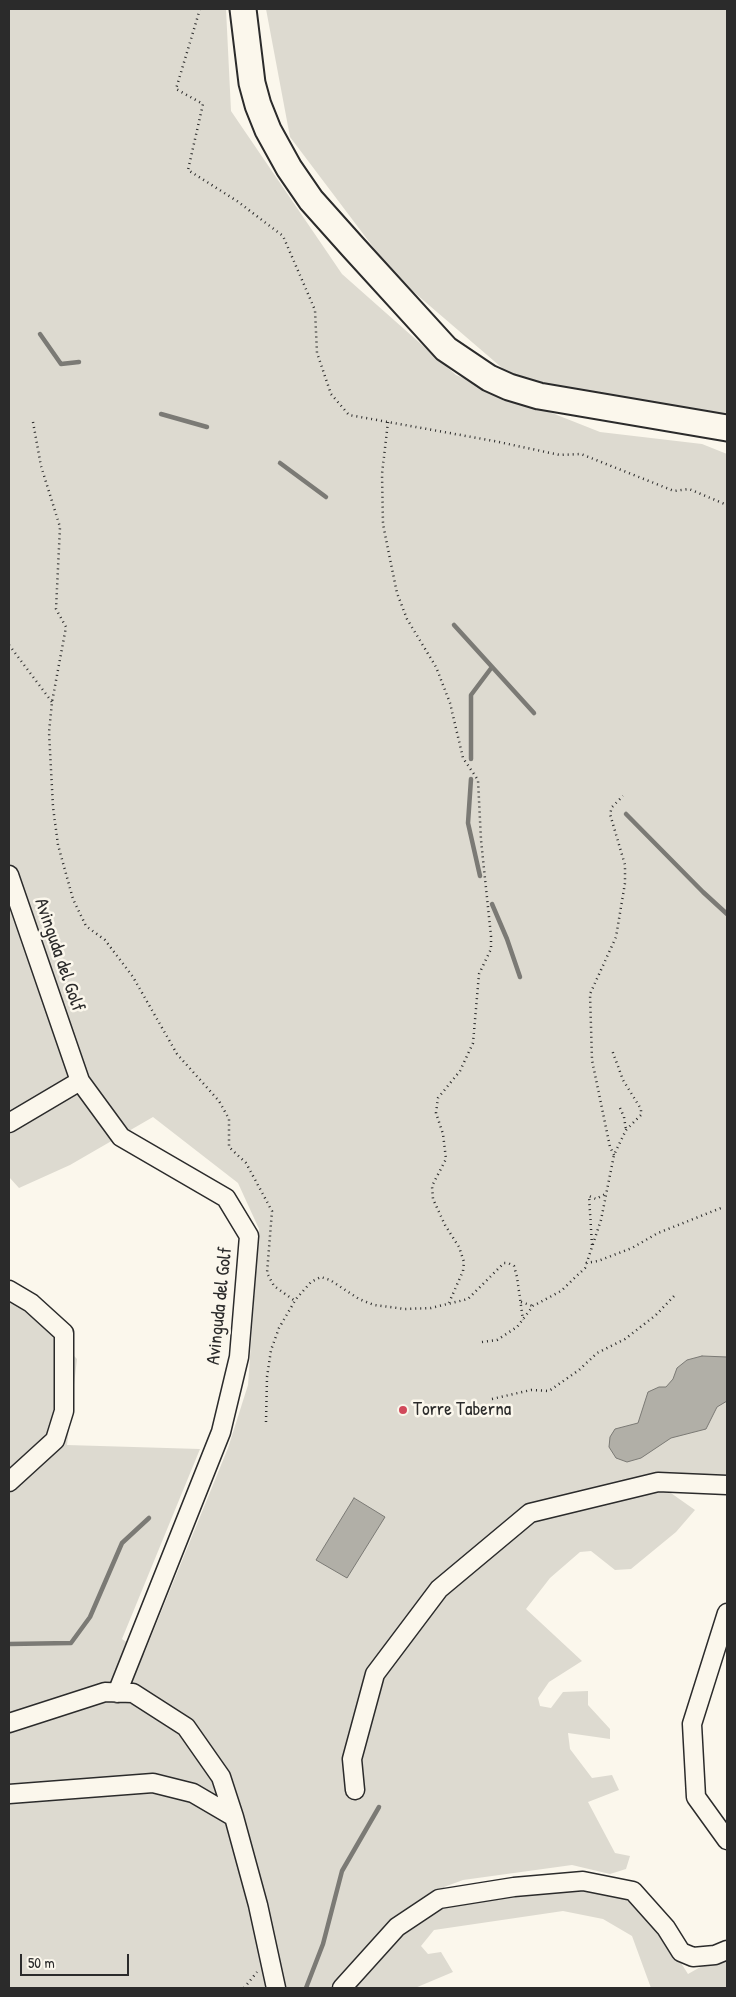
<!DOCTYPE html>
<html>
<head>
<meta charset="utf-8">
<style>
  body { margin:0 }
  #map { position:relative; width:736px; height:1997px; overflow:hidden; background:#fbf7ec; font-family:"Patrick Hand",sans-serif }
  canvas { display:block }
  .frame { position:absolute; inset:0; border:10px solid #2b2b2b; pointer-events:none }
  .scale { position:absolute; left:20px; top:1954px; width:109px; height:22px; box-sizing:border-box; border:2px solid #2b2b2b; border-top:0; padding-left:6px; font-size:15px; line-height:18px; white-space:nowrap; color:#2b2b2b; -webkit-text-stroke:4px #fbf7ec; paint-order:stroke }
</style>
</head>
<body>
<div id="map">
<canvas width="736" height="1997"></canvas>
<div class="frame"></div>
<div class="scale">50 m</div>
</div>
<script>
const context = document.querySelector('canvas').getContext('2d');
context.lineJoin = 'round';
function fillPath(path, color) {
  context.fillStyle = color;
  context.fill(path, 'evenodd');
}
function shape(rows) {
  const path = new Path2D();
  for (const r of rows) {
    path.moveTo(r[0], r[1]);
    for (let i = 2; i < r.length; i += 2) path.lineTo(r[i], r[i + 1]);
  }
  return path;
}
function trace(path, color, width, dash) {
  context.strokeStyle = color;
  context.lineWidth = width;
  context.lineCap = dash ? 'butt' : 'round';
  context.setLineDash(dash || []);
  context.stroke(path);
}
function write(font, color, halo, rows, align = 'center') {
  context.font = font + ' "Patrick Hand",sans-serif';
  context.lineWidth = 5;
  context.setLineDash([]);
  context.textBaseline = 'middle';
  context.strokeStyle = halo;
  context.fillStyle = color;
  for (const [text, x, y, turn = 0] of rows) {
    context.save();
    context.translate(x, y);
    context.rotate((+turn || 0) * Math.PI / 180);
    context.textAlign = isNaN(turn) ? turn : align;
    if (halo) context.strokeText(text, 0, 0);
    context.fillText(text, 0, 0);
    context.restore();
  }
}
fillPath(shape([
  [9,9,226,9,231,111,342,274,456,375,600,432,702,444,727,454,727,1493,668,1491,695,1510,676,1532,631,1569,615,1570,591,1551,580,1552,550,1578,526,1609,582,1661,549,1682,538,1698,540,1706,551,1708,563,1692,588,1691,588,1705,610,1729,610,1739,568,1733,570,1749,592,1778,612,1775,619,1790,588,1802,615,1853,630,1856,626,1869,610,1874,572,1865,463,1880,444,1887,453,1904,578,1887,628,1896,658,1927,688,1974,727,1952,727,1988,651,1988,632,1936,603,1919,563,1911,434,1930,421,1946,428,1954,441,1952,453,1972,415,1988,9,1988,9,1300,46,1327,77,1359,67,1445,200,1449,122,1639,144,1654,228,1448,248,1385,259,1229,238,1183,153,1117,70,1165,19,1188,9,1177],
  [266,9,727,9,727,417,515,379,395,276,290,137]
]), '#dddad0');
const water = shape([
  [702,1356,727,1357,727,1401,717,1407,706,1429,671,1438,641,1458,627,1462,616,1458,609,1447,610,1437,615,1429,638,1423,648,1392,659,1387,666,1387,673,1379,677,1368,687,1360,702,1356],
  [354,1498,385,1517,347,1578,316,1560,354,1498]
]);
fillPath(water, '#b1afa7');
trace(water, '#7b7a75', 1);
trace(shape([
  [40,334,61,364,79,362],
  [161,414,207,427],
  [280,463,326,497],
  [454,625,534,713],
  [471,759,471,695,492,667],
  [471,779,468,823,480,876],
  [626,814,703,892,727,914],
  [492,904,507,939,520,977],
  [9,1644,71,1643,90,1617,122,1543,149,1518],
  [306,1988,323,1944,342,1871,379,1807]
]), '#7b7a75', 4.5);
const street = shape([
  [9,875,80,1081,121,1137,226,1198,249,1236,239,1357,221,1432,117,1693],
  [9,1123,80,1081],
  [9,1290,31,1303,64,1333,64,1411,55,1440,9,1482],
  [727,1613,692,1724,696,1797,727,1840],
  [9,1723,105,1692,133,1693,186,1727,221,1777,234,1817],
  [355,1790,352,1759,375,1674,439,1589,530,1513,658,1482,727,1485],
  [9,1794,153,1783,193,1793,234,1817,258,1905,276,1988],
  [342,1988,397,1927,439,1899,514,1887,583,1881,633,1891,666,1928,681,1952,693,1957,715,1955,727,1950]
]);
const secondary = shape([
  [243,9,252,83,258,105,268,130,289,168,311,200,353,247,446,349,489,378,509,387,539,396,727,428]
]);
trace(street, '#2b2b2b', 21);
trace(secondary, '#2b2b2b', 29);
trace(shape([
  [200,9,176,89,203,104,188,170,237,201,283,236,315,310,317,353,331,394,349,415,494,441,560,455,581,454,674,491,689,489,727,505],
  [33,422,41,466,60,527,56,609,66,627,52,702,49,732,53,807,58,845,73,899,86,926,105,940,133,977,177,1054,219,1101,229,1119,229,1147,246,1163,272,1211,267,1273,274,1286,295,1301],
  [388,422,382,474,383,524,390,559,397,593,407,619,436,667,450,703,463,758,478,780,481,840,491,936,491,949,479,974,473,1043,460,1071,438,1098,436,1113,443,1134,446,1159,432,1186,433,1199,445,1225,459,1247,464,1262,463,1271,448,1305],
  [9,645,52,702],
  [620,1108,624,1117,626,1130],
  [614,1155,610,1147,592,1060,590,994,616,937,625,883,625,865,610,814,612,807,623,796],
  [592,1245,589,1196,596,1199,607,1193],
  [586,1263,598,1261,632,1248,658,1233,721,1208],
  [521,1302,533,1306],
  [482,1342,497,1340,517,1327,533,1306,561,1291,585,1268,601,1220,614,1155,626,1130,641,1115,641,1109,623,1080,612,1050],
  [492,1399,531,1390,549,1391,579,1370,597,1353,625,1339,656,1315,675,1295],
  [266,1422,267,1377,271,1350,279,1328,296,1299,311,1282,321,1277,330,1280,359,1299,374,1305,405,1309,431,1308,468,1299,504,1263,508,1263,514,1266,517,1277,523,1320],
  [244,1988,257,1972]
]), '#2b2b2b', 2.5, [1, 4]);
trace(street, '#fbf7ec', 18);
trace(secondary, '#fbf7ec', 25);
for (const [x, y, r, color] of [
  [403,1410,5,"#d1495b"]
]) {
  const dot = new Path2D();
  dot.arc(x, y, r, 0, 2 * Math.PI);
  context.fillStyle = color;
  context.fill(dot);
  trace(dot, '#fbf7ec', 2);
}
write('19px', '#2b2b2b', '#fbf7ec', [
  ["Avinguda del Golf",59,955,71],
  ["Avinguda del Golf",220,1306,-84]
]);
write('19px', '#2b2b2b', '#fbf7ec', [
  ["Torre Taberna",413,1410]
], 'left');
</script>
</body>
</html>
